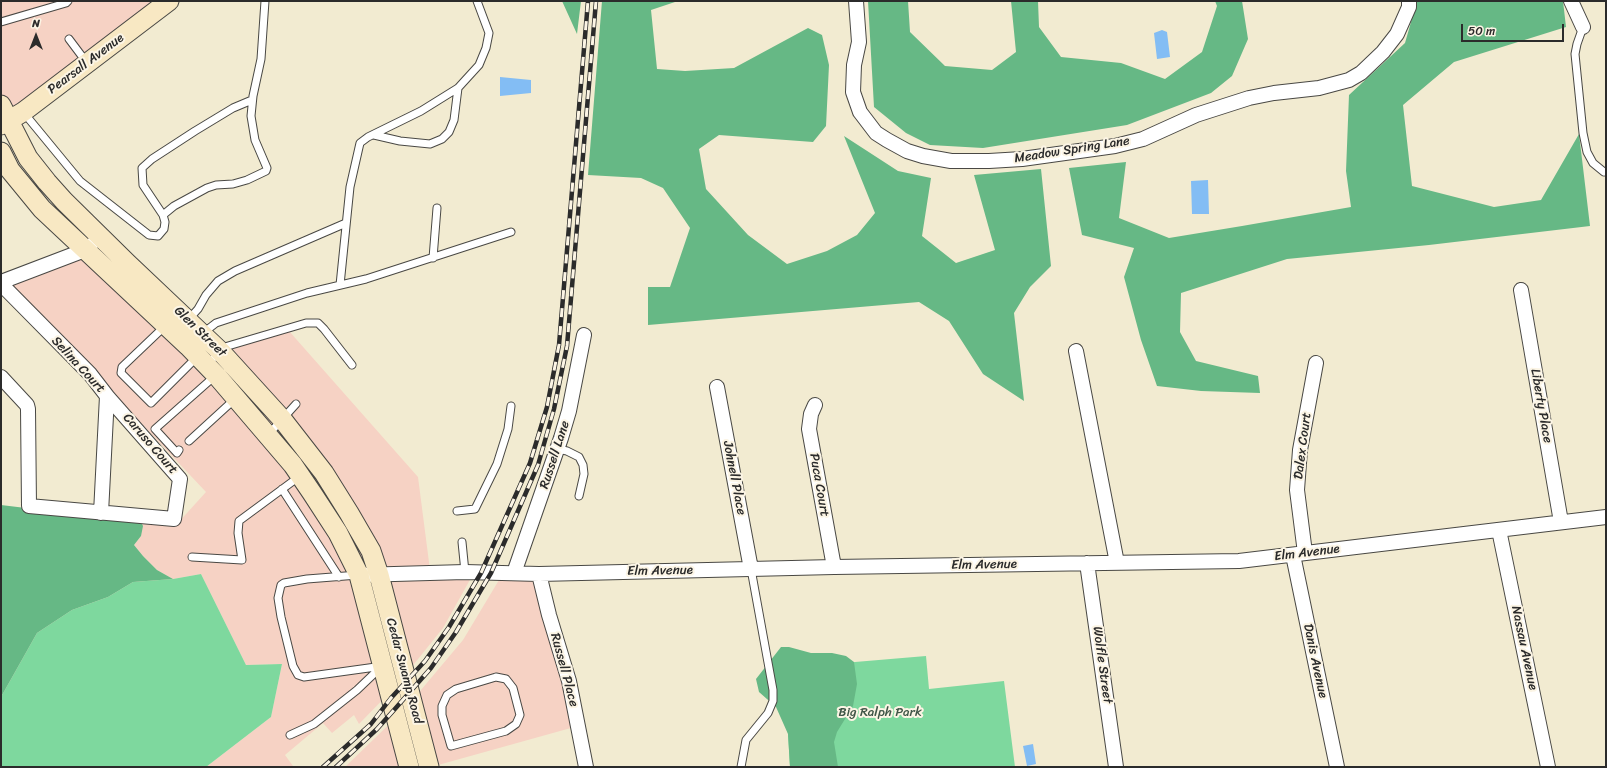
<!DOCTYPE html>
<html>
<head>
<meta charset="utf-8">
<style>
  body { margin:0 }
  #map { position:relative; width:1607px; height:768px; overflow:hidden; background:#f2ebd1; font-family:Sriracha,sans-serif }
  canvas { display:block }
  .frame { position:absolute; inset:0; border:2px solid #2b2b2b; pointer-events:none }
  .north { position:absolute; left:16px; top:16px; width:40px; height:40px; -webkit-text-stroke:3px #fcf5e5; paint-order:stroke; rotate:0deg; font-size:11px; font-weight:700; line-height:16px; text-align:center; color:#2b2b2b }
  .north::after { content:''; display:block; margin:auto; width:14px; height:18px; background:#2b2b2b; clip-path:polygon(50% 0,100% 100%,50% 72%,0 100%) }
  .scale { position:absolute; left:1461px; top:24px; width:103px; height:18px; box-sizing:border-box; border:2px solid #2b2b2b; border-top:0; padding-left:5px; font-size:12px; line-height:14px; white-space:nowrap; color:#2b2b2b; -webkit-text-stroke:3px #fcf5e5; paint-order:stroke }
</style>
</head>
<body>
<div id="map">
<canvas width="1607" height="768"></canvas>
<div class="frame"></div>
<div class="north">N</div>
<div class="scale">50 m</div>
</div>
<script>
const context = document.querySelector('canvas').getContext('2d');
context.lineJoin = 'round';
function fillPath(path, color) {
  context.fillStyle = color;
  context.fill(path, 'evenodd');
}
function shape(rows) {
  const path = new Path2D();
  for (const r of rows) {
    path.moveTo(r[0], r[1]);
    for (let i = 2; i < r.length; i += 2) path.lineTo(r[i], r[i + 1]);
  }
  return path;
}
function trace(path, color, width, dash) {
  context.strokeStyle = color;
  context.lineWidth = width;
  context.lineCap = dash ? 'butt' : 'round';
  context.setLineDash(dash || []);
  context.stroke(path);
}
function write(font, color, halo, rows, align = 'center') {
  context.font = font + ' Sriracha,sans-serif';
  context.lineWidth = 4;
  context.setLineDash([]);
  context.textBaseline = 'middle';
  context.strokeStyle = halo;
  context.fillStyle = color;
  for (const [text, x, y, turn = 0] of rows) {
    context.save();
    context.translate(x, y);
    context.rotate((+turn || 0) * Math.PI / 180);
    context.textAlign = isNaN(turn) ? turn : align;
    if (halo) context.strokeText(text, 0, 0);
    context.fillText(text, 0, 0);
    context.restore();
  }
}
fillPath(shape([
  [1,1,169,1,1,128],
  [83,255,215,362,230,350,289,331,418,477,430,570,476,569,443,628,398,684,359,724,354,715,332,733,323,723,285,755,293,766,291,767,206,767,271,717,282,664,246,665,201,574,173,579,157,570,143,556,134,545,141,536,141,522,177,524,206,492,107,387,5,283],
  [502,575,535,577,578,726,431,767,345,767,405,709,463,640]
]), '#f6d2c4');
fillPath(shape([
  [201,574,246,665,282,664,271,717,206,767,1,767,1,697,37,633,72,610,108,597,133,582,173,579],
  [926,656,929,689,1004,681,1015,767,790,767,784,668]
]), '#7ed89e');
fillPath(shape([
  [562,1,581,1,577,34],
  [602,1,678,1,651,10,657,69,685,71,734,68,808,28,822,35,829,65,826,126,813,142,719,135,699,149,706,189,748,235,787,264,827,251,857,235,875,213,844,136,898,171,931,178,922,236,956,263,995,250,974,175,1041,169,1051,266,1030,287,1014,313,1024,401,983,374,949,321,919,302,648,325,648,287,670,287,690,228,663,188,641,178,588,175],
  [868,1,908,1,910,32,945,66,992,70,1016,52,1011,1,1038,1,1039,27,1061,57,1121,63,1165,79,1202,52,1217,6,1215,1,1242,1,1248,39,1232,76,1211,93,1127,125,983,148,930,145,906,133,874,107],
  [1417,1,1563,1,1566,27,1454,62,1403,105,1412,186,1494,207,1541,200,1579,134,1590,226,1429,245,1287,259,1181,293,1180,332,1196,361,1258,376,1260,393,1201,391,1157,386,1141,340,1124,277,1134,248,1082,235,1069,168,1126,162,1119,218,1169,238,1242,226,1351,207,1346,171,1349,95,1405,43],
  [1,505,141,522,143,526,141,536,134,545,143,556,157,570,173,579,133,582,108,597,72,610,37,633,1,697],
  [781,647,789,647,811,653,832,653,846,656,854,662,857,684,853,706,837,732,834,742,838,767,790,767,788,734,776,707,759,692,756,679]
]), '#66b885');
fillPath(shape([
  [1162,30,1167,32,1170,57,1157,59,1154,33],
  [500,77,531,80,531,93,500,96],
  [1208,180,1209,214,1192,214,1191,181],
  [1033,744,1036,764,1027,766,1023,746]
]), '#83bdf4');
const lane = shape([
  [1,22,66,3,68,1],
  [1583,27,1577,44,1575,54,1583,133,1587,152,1593,163,1604,172],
  [69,39,87,63],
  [24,113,80,181,149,235,158,236,164,229,165,222,163,215,143,185,142,168,152,159,195,131,233,108,252,100],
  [374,135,400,141,430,144,442,139,449,132,454,120,458,88],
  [163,215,174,206,207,188,216,185,233,184,247,180,266,171,267,168,255,140,251,116,253,96,261,59,265,1],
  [433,258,437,208],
  [340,285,350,187,360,143,368,137,421,111,458,88,479,65,486,48,489,33,477,1],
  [188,320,198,309,206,295,218,281,235,271,346,223],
  [165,326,122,367,121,373,151,403,197,357],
  [203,333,216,323,307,293,366,279,511,232],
  [206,364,228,346,306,323,318,323,324,329,352,365],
  [268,435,296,404],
  [189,441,236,398],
  [558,449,567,451,579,457,583,465,584,474,579,496],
  [179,450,177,453,155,429,216,375],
  [282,489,339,577],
  [457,511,475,509,497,464,508,429,511,406],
  [462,542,465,572],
  [192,557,242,560,238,533,239,521,300,476],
  [358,575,307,579,284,583,281,585,278,598,281,617,293,666,298,675,304,677,383,666],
  [496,677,506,679,513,688,520,715,516,724,506,731,451,746,442,715,442,706,447,695,456,689,496,677],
  [290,735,314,724,357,690,381,667],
  [741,767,746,740,768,713,773,701,773,690,751,569]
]);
const street = shape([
  [856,1,859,42,854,65,853,92,860,112,876,133,887,140,907,151,923,156,951,161,989,161,1022,159,1115,146,1143,139,1196,115,1249,98,1274,93,1319,88,1349,80,1361,73,1383,52,1397,34,1409,7,1409,1],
  [1571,1,1583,27],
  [1,282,85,250,91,245],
  [1,284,90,374,107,396,101,513],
  [1521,290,1561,522],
  [1076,351,1117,563],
  [1,377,27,405,28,409,29,506,174,519,180,479,107,396],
  [717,387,751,569],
  [815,405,811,414,809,429,834,567],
  [1499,530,1548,767],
  [1305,553,1297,490,1300,450,1316,363],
  [1293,555,1337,767],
  [1087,563,1116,767],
  [514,573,561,438,569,411,584,335],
  [539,574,549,615,569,681,586,767],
  [359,575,465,572,539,574,834,567,1239,561,1606,517]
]);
const secondary = shape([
  [1,105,28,158,47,182,64,201,127,263,221,352,282,419,324,473,349,513,371,551,379,575,429,767],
  [1,125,23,112,169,1],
  [1,152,10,170,42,209,188,346,217,376,293,465,312,493,338,533,359,575,409,767]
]);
trace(lane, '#494844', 9);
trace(street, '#494844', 16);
trace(secondary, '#494844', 21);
trace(lane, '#fff', 7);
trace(street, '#fff', 14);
trace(secondary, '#f8e8c3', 19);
const rail = shape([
  [323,767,371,724,391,698,425,661,449,627,481,573,530,463,547,407,559,345,588,1],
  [336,767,377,729,394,710,431,668,456,632,491,573,538,465,554,409,567,346,596,1]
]);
trace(rail, '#2b2b2b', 4.5);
trace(rail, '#fcf5e5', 3, [9]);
write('13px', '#2b2b2b', '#fcf5e5', [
  ["Pearsall Avenue",86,64,-37],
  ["Meadow Spring Lane",1072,150,-9],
  ["Glen Street",200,332,44],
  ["Selina Court",78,365,47],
  ["Liberty Place",1541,406,80],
  ["Caruso Court",150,444,49],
  ["Dalex Court",1303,446,-83],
  ["Russell Lane",555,455,-72],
  ["Johnell Place",734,478,79],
  ["Puca Court",819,485,80],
  ["Elm Avenue",1307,553,-7],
  ["Elm Avenue",984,565,-1],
  ["Elm Avenue",660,571,-1],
  ["Nassau Avenue",1524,648,78],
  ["Danis Avenue",1315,661,78],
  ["Wolfle Street",1102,665,82],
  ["Russell Place",564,670,75],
  ["Cedar Swamp Road",404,671,75]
]);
write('13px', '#405648', '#fcf5e5', [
  ["Big Ralph Park",880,713]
]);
</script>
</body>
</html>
